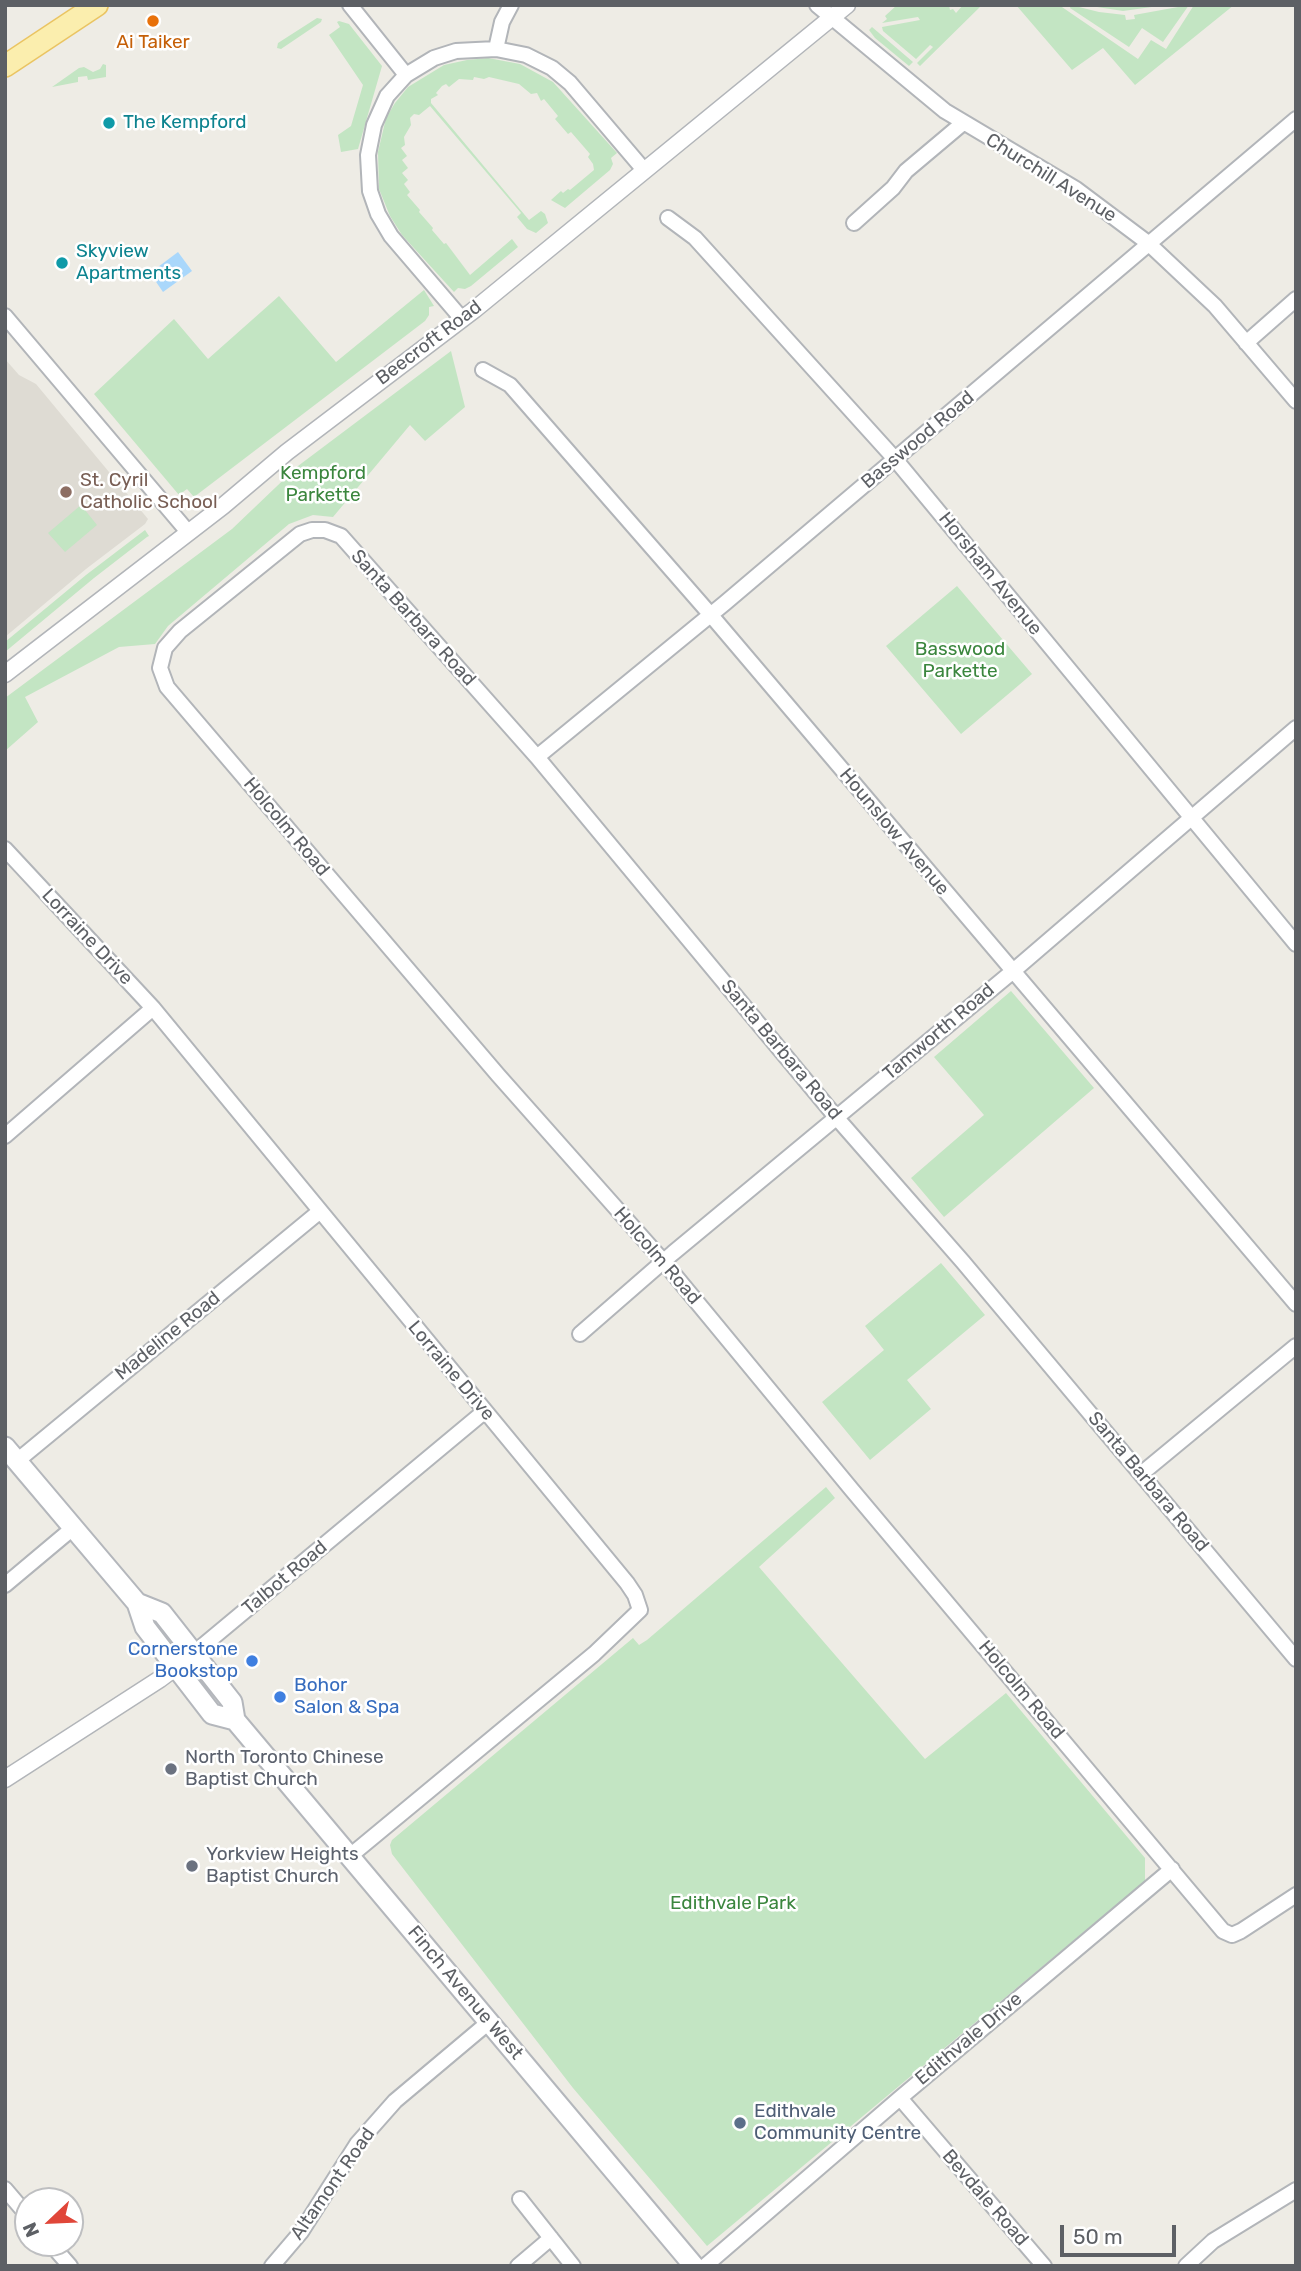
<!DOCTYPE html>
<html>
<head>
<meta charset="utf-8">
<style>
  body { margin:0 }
  #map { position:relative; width:1301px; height:2271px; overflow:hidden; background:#eeece5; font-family:Rubik,sans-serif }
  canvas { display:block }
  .frame { position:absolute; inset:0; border:7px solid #5d6065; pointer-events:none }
  .north { position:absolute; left:14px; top:2187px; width:70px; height:70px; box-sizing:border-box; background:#fff; border:2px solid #bebfc1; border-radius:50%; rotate:247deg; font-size:19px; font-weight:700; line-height:28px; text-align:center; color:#5d6065 }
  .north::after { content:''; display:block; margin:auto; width:24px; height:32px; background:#e04639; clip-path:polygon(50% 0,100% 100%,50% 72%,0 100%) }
  .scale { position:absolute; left:1060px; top:2225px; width:116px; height:32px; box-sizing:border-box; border:4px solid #5d6065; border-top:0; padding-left:9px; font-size:21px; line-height:24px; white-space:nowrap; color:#5d6065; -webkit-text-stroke:5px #fff; paint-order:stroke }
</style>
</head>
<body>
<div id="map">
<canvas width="1301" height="2271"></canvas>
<div class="frame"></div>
<div class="north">N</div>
<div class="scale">50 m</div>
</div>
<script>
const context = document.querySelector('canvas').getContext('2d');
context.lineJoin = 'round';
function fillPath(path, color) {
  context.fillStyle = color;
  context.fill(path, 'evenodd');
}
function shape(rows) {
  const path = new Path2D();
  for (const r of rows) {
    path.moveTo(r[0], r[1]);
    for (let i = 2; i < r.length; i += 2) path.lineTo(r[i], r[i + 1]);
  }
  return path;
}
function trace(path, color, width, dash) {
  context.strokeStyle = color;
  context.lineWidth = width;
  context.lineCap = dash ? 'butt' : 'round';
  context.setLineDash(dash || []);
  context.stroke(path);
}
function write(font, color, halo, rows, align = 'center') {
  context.font = font + ' Rubik,sans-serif';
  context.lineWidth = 5;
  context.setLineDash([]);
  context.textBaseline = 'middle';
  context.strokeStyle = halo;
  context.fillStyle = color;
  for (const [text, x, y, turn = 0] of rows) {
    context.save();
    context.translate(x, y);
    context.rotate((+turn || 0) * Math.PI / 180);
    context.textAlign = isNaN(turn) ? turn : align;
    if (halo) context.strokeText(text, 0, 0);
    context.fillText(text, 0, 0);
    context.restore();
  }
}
fillPath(shape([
  [5,359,19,375,36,384,148,519,145,524,86,569,5,637]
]), '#dedbd3');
fillPath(shape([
  [897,5,949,5,950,10,953,9,956,13,963,5,982,5,920,66,917,63,933,47,930,45,916,59,883,31,882,27,920,20,918,17,882,23,887,19,885,16],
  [1016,5,1059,5,1138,59,1151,40,1166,49,1194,5,1234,5,1135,85,1103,48,1072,70],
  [1071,5,1099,12,1125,15,1126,20,1135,19,1134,15,1189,5,1163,42,1142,28,1129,47,1070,8],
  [1084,5,1166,5,1123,11],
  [317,18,322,19,321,22,281,49,277,48,278,43],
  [339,21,349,24,382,66,358,149,341,152,338,135,351,126,363,85,329,35,340,27,337,22],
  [872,27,913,62,909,66,875,38,869,30],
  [488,58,520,64,553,82,617,153,611,158,613,164,610,170,565,208,551,200,561,191,563,193,568,189,570,190,594,170,593,164,588,157,590,154,571,132,568,134,555,119,558,116,544,99,541,101,537,93,531,94,519,84,489,77,484,79,474,77,473,80,459,79,449,87,446,84,442,86,436,93,438,95,431,99,431,103,529,220,541,211,545,214,548,223,536,233,527,229,517,217,521,213,430,106,419,115,414,114,410,118,411,125,404,137,405,145,401,148,407,156,402,160,408,168,402,173,408,180,404,184,410,192,407,195,420,210,419,212,433,228,432,230,444,244,446,243,470,275,512,239,518,247,471,286,465,289,458,288,454,292,402,235,390,216,379,189,378,152,386,118,395,103,408,87,444,65,467,60],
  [103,64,106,65,106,77,88,80,87,76,78,77,78,82,52,87,79,68,84,67,93,72,100,69],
  [424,290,434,306,429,307,429,315,425,321,194,497,187,489,179,495,94,394,174,319,208,359,279,296,336,362],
  [451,351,465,407,425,441,410,425,333,517,313,515,289,524,168,626,155,644,119,647,25,697,38,722,5,751,5,698,232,529,298,466],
  [81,505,97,525,65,552,48,533],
  [145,530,149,536,147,537,94,578,5,652,5,642,86,575],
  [957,586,1032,674,961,734,886,646],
  [1011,991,1094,1088,944,1217,911,1178,984,1115,934,1057],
  [941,1263,985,1315,907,1380,931,1409,870,1460,822,1402,884,1350,865,1326],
  [826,1487,835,1498,759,1567,925,1759,1006,1693,1145,1858,1145,1881,707,2246,573,2088,392,1854,390,1845,392,1840,633,1638,639,1645,647,1640]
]), '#c3e5c3');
fillPath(shape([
  [178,252,192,271,163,292,150,273]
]), '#a9d7fb');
const minor = shape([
  [350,5,406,75],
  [817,5,945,111,1076,189,1148,243,1215,306,1296,401],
  [496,49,502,22,511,5],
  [668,218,695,238,895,459,1296,944],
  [854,223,893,188,906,171,963,123],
  [5,316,188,532],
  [462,319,391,236,378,214,370,191,368,155,374,125,387,96,406,75,434,58,456,51,496,49,526,55,552,68,570,83,644,170],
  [1246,343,1296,299],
  [483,370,510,385,710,614,1296,1304],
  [537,757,725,603,1296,119],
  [5,849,153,1008,627,1583,635,1595,640,1610,594,1654,350,1856],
  [5,1136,153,1008],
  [580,1334,673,1253,1012,972,1296,728],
  [17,1461,319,1212],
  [1141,1474,1296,1346],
  [5,1585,73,1528],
  [193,1654,485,1411],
  [1296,1659,963,1262,836,1117,537,757,341,536,325,530,312,530,300,534,180,631,165,648,160,668,167,687,498,1075,663,1261,852,1490,1223,1931,1232,1935,1241,1931,1296,1895],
  [900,2098,1044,2266],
  [5,2189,28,2216],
  [520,2199,573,2266],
  [50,2243,70,2266],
  [272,2266,301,2232,357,2144,395,2101,489,2022],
  [518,2266,551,2238],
  [705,2266,900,2098,1172,1869],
  [1186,2266,1213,2241,1296,2190]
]);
const tertiary = shape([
  [5,674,223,506,287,452,474,310,847,5],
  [5,1779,160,1679,184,1661]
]);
const secondary = shape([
  [5,1447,137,1603,145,1627,212,1714,235,1720],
  [137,1603,162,1613,232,1702,235,1720,694,2266]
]);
const primary = shape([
  [5,66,97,5]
]);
trace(minor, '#b2b5b9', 18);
trace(tertiary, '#b2b5b9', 19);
trace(secondary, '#b4b7bc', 23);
trace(primary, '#eac462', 24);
trace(minor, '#fff', 14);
trace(tertiary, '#fff', 16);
trace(secondary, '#fff', 19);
trace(primary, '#fbeeae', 21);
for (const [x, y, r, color] of [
  [153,21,7,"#e8710a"],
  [109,123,7,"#0f9aa8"],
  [62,263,7,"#0f9aa8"],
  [66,492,7,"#8d6e63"],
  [252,1661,7,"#3f7fe0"],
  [280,1697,7,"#3f7fe0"],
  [171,1769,7,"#6b7280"],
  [192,1866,7,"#6b7280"],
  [740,2123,7,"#5c6f8a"]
]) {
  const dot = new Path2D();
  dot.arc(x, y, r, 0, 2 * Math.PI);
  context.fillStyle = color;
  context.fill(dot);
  trace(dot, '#fff', 2.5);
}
write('19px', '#c56008', '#fff', [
  ["Ai Taiker",153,43]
]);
write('19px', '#0d838f', '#fff', [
  ["The Kempford",123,123],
  ["Skyview",76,252],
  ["Apartments",76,274]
], 'left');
write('19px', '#5d6065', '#fff', [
  ["Churchill Avenue",1051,178,32],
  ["Beecroft Road",429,343,-37],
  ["Basswood Road",918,440,-40],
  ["Horsham Avenue",990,574,51],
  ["Santa Barbara Road",413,618,48],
  ["Holcolm Road",286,827,50],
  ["Hounslow Avenue",894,832,50],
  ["Lorraine Drive",87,937,47],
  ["Tamworth Road",939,1032,-40],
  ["Santa Barbara Road",781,1050,50],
  ["Holcolm Road",657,1256,49],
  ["Madeline Road",168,1336,-39],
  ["Lorraine Drive",451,1371,50],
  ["Santa Barbara Road",1148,1482,50],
  ["Talbot Road",285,1578,-40],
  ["Holcolm Road",1021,1690,50],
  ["Finch Avenue West",465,1993,50],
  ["Edithvale Drive",969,2039,-40],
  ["Altamont Road",333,2184,-55],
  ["Bevdale Road",985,2198,49]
]);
write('19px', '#3b863e', '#fff', [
  ["Kempford",323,474],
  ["Parkette",323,496],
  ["Basswood",960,650],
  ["Parkette",960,672],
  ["Edithvale Park",733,1904]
]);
write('19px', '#785e54', '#fff', [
  ["St. Cyril",80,481],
  ["Catholic School",80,503]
], 'left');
write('19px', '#366cbe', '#fff', [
  ["Cornerstone",238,1650],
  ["Bookstop",238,1672],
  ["Bohor",294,1686,"left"],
  ["Salon & Spa",294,1708,"left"]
], 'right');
write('19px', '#5b616d', '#fff', [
  ["North Toronto Chinese",185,1758],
  ["Baptist Church",185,1780],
  ["Yorkview Heights",206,1855],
  ["Baptist Church",206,1877]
], 'left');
write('19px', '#4e5e75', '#fff', [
  ["Edithvale",754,2112],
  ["Community Centre",754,2134]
], 'left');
</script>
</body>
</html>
